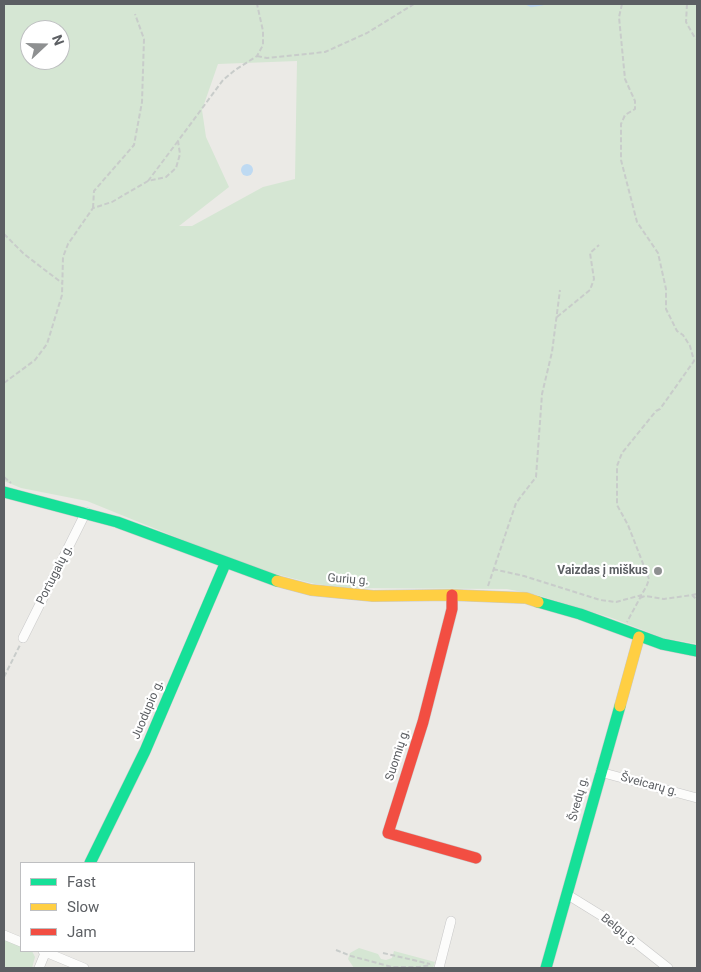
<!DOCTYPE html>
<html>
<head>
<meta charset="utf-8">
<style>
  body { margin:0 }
  #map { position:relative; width:701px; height:972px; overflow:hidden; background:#ebeae6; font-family:Roboto,sans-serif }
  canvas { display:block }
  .frame { position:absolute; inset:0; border:5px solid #5c5f63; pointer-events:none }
  .legend { position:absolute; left:20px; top:862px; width:175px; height:90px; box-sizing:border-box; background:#fff; border:1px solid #bebfc1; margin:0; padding:6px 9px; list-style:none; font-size:15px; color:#5c5f63 }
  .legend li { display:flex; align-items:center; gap:10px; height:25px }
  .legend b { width:25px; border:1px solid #bebfc1 }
  .north { position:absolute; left:20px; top:20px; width:50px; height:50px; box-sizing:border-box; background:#fff; border:1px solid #bebfc1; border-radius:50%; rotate:69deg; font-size:14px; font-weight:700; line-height:20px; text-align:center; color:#5c5f63 }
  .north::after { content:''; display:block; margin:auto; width:18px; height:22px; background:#8e9091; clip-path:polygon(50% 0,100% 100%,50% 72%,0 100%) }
</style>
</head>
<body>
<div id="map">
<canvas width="701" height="972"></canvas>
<div class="frame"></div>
<ul class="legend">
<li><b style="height:6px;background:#16e098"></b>Fast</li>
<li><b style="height:6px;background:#ffcf43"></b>Slow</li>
<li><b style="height:6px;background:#f24e42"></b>Jam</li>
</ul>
<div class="north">N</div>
</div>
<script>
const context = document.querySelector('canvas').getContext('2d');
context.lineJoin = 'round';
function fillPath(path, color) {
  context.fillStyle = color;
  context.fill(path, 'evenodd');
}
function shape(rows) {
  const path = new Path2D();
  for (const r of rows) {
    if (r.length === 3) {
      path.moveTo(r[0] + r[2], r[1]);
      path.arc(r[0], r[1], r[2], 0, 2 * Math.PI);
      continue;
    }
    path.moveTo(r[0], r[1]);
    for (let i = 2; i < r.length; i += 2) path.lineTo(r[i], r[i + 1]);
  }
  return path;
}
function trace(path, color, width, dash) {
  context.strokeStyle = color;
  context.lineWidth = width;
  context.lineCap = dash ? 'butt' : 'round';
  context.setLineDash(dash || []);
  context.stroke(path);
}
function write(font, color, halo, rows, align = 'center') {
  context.font = font + ' Roboto,sans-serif';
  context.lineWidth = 4.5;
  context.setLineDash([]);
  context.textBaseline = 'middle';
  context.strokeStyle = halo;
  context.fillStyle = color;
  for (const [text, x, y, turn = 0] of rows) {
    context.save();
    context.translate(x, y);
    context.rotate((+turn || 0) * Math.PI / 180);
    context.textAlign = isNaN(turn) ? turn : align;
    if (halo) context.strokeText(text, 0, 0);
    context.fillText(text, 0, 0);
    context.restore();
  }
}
fillPath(shape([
  [4,4,697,4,697,644,663,638,612,618,537,595,507,589,349,588,315,584,252,568,87,501,21,488,4,481],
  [30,30,60,30,60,60,30,60],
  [297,61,295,179,263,187,192,226,179,226,229,187,206,137,202,110,218,64],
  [4,938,21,945,21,951,32,951,35,957,32,968,4,968],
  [359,948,378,954,381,959,386,960,392,958,394,951,435,962,433,968,354,968,348,959,350,953]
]), '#d5e6d3');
fillPath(shape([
  [247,170,6]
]), '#bedaf2');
trace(shape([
  [527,4,531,6,543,4]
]), '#bedaf2', 2.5);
const street = shape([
  [23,638,86,512],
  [600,772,697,798],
  [568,895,602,916,668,968],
  [4,935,21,942],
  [43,951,84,968],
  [39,968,46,951],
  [439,968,451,921]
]);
const fast = shape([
  [4,492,117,522,277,581],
  [538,602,580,614,662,644,697,651],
  [90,863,145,751,225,564],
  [546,968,620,706]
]);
const slow = shape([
  [277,581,311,590,373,596,452,595,526,598,538,602],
  [620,706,639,637]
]);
const jam = shape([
  [452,595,452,609,423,722,388,833,476,858]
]);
trace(street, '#c8c8c8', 10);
trace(fast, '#c8c8c7', 12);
trace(slow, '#c8c8c7', 12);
trace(jam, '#c8c8c7', 12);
trace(shape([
  [622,4,619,17,625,79,635,101,635,109,625,115,621,124,621,160,637,222,658,253,666,289,666,309,677,331,683,335,690,346,694,361,660,409,656,411,622,453,617,466,617,505,628,525,649,579,647,585,627,622],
  [687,4,686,22,695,38,697,39],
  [257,56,267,58,325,52,367,33,414,4],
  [148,181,178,141],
  [93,208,94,191,134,145,142,102,144,39,135,14],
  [4,234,24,254,62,283],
  [557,317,590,290,594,279,590,253,599,245],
  [4,383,35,360,47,344,62,295,63,257,68,244,93,208,112,202,148,181,166,177,176,168,180,154,178,141,223,80,235,70,257,56,263,45,263,31,257,4],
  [4,477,11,483],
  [493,569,524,576,600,600,616,602,642,595],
  [488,586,516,503,536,477,542,394,552,352,560,290],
  [692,595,697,594],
  [640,598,645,596,664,599,692,595,697,600],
  [4,677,20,645],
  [336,950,351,956,392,967,419,967,431,965],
  [383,953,430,964]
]), '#c8ccca', 2, [5, 2.5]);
trace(street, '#fcfcfb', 9);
trace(fast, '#16e098', 11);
trace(slow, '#ffcf43', 11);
trace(jam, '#f24e42', 11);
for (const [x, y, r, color] of [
  [658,571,5,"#8e9091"]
]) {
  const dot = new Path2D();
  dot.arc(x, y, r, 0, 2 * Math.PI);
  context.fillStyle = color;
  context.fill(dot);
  trace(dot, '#fff', 2);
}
write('bold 12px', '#5c5f63', '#fff', [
  ["Vaizdas į miškus",648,571]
], 'right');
write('12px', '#5c5f63', '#fff', [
  ["Portugalų g.",55,575,-63],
  ["Gurių g.",348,580,4],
  ["Juodupio g.",148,710,-67],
  ["Suomių g.",398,755,-72],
  ["Šveicarų g.",649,785,15],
  ["Švedų g.",579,799,-75],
  ["Belgų g.",619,930,38]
]);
</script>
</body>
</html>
